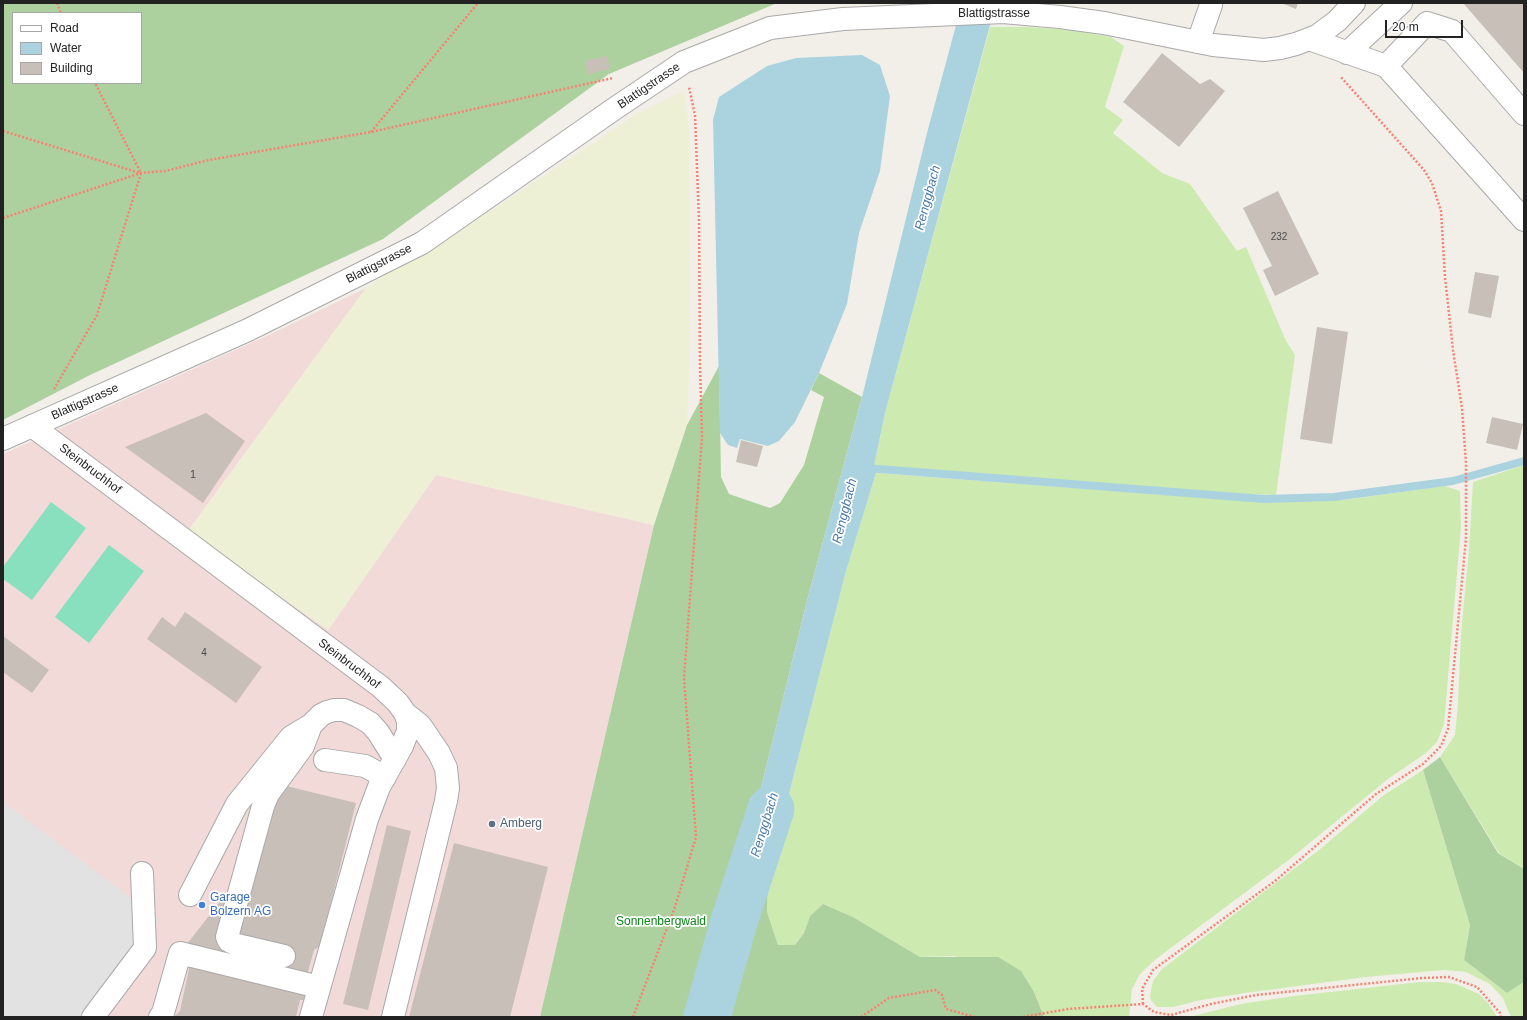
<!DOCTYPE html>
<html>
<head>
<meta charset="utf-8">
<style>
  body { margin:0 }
  #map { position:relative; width:1527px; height:1020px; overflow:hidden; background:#f2efe9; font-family:Arial,sans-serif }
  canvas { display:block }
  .frame { position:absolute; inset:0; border:4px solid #222; pointer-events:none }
  .legend { position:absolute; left:12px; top:12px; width:130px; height:72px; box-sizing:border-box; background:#fff; border:1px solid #a7a7a7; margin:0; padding:5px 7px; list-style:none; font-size:12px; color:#222 }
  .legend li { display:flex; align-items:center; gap:8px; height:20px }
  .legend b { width:20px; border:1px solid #a7a7a7 }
  .scale { position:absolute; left:1385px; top:20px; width:78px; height:18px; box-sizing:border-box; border:2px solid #222; border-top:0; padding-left:5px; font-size:12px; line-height:14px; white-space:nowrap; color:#222; -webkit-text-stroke:3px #fff; paint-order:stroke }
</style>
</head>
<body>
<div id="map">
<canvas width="1527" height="1020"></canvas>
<div class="frame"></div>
<ul class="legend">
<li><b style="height:5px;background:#fff"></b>Road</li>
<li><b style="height:11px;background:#aad3df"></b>Water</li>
<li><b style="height:11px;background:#c7bfb8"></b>Building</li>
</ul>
<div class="scale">20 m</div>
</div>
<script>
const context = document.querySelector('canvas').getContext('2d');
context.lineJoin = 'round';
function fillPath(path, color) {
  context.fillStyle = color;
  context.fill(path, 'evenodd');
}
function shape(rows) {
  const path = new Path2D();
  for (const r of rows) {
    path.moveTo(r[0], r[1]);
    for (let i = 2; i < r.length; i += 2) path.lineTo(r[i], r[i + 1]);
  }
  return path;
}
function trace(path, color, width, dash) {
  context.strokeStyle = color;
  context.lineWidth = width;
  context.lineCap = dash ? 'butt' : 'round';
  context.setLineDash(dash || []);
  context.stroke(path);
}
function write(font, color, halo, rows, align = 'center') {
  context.font = font + ' Arial,sans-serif';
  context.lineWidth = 3.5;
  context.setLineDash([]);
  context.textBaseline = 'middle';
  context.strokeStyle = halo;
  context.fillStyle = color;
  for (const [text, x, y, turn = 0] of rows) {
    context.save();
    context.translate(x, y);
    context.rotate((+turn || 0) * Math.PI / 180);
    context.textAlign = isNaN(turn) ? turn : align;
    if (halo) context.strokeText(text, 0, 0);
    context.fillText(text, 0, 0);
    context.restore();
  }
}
fillPath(shape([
  [366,288,188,531,328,630,436,475,654,525,540,1017,3,1017,3,454,269,335]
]), '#f2dad9');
fillPath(shape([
  [684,91,689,129,690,345,687,425,654,525,436,475,328,630,188,531,366,288,396,268,448,239,640,112]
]), '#eef0d5');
fillPath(shape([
  [990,27,1027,27,1071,30,1111,37,1124,46,1105,107,1123,120,1113,133,1162,173,1190,184,1237,251,1246,247,1286,341,1295,355,1276,495,1181,492,874,466,885,413],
  [1524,465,1524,869,1499,853,1440,757,1455,735,1458,704,1461,634,1469,549,1473,482],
  [876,473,1248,501,1344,500,1445,486,1460,491,1461,527,1444,724,1437,742,1426,753,1388,779,1290,859,1156,959,1140,974,1132,989,1129,1017,1044,1017,1034,992,955,956,920,957,853,917,823,904,810,916,804,933,795,945,778,945,767,912,768,876,846,571],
  [1423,770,1470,925,1464,960,1507,993,1524,982,1524,1017,1511,1017,1503,998,1490,984,1466,972,1444,970,1366,977,1245,993,1201,1000,1173,1007,1157,1007,1151,1000,1150,996,1153,981,1162,969,1319,850,1384,795],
  [1420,982,1441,982,1456,984,1479,994,1489,1004,1497,1017,1189,1017,1241,1004,1294,996]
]), '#cdebb0');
fillPath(shape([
  [3,3,777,3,609,74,383,239,88,376,3,420],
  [13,13,141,13,141,83,13,83],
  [719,366,721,477,729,494,770,508,780,503,804,465,824,397,811,390,819,373,862,397,808,597,741,869,768,876,767,912,778,945,795,945,804,933,810,916,823,904,853,917,920,957,998,957,1021,971,1034,992,1044,1017,540,1017,654,525,687,425],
  [1440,757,1498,853,1524,869,1524,982,1507,993,1464,960,1470,925,1423,770]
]), '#add19e');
fillPath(shape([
  [51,502,86,528,32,600,3,579,3,567],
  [109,545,144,571,89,643,55,617]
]), '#88e0be');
fillPath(shape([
  [3,802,159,919,85,1017,3,1017]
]), '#e2e2e2');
fillPath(shape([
  [962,3,996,3,885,413,874,466,876,473,846,571,768,876,741,869,808,597,862,397,927,133],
  [862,55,880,65,890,96,880,171,859,233,847,304,819,373,795,422,779,441,768,446,740,439,737,448,728,445,720,433,713,120,719,97,767,66,796,58]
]), '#aad3df');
trace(shape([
  [866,468,1264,499,1334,497,1453,481,1524,461]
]), '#aad3df', 8);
trace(shape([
  [707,1017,733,925,771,809]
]), '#aad3df', 47);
fillPath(shape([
  [1281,3,1298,3,1296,9],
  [1463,3,1524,3,1524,73],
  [1162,53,1200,84,1210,79,1225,91,1179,147,1123,102],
  [607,56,610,69,588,74,585,61],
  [1278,191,1319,274,1275,296,1263,270,1272,266,1243,208],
  [1475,272,1499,276,1491,318,1468,313],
  [1317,327,1348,332,1332,444,1300,439],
  [206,413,245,441,203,503,125,447],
  [1492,417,1523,424,1517,450,1486,443],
  [741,440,763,446,757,467,736,462],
  [185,612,262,667,236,703,147,639,162,617,175,627],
  [3,636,49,670,32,693,3,672],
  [278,784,356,803,320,946,314,950,307,975,310,976,304,1000,300,1000,296,1017,174,1017,180,1011,194,946,187,944,233,885,249,811,271,816],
  [387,825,411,831,368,1010,343,1004],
  [454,843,548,867,510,1017,409,1017]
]), '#c7bfb8');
const minor = shape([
  [1309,39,1386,66,1524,220],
  [1198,42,1211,5],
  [1347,53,1401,3],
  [1386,66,1427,23,1452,31,1524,114],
  [32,426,381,687,398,703,405,713,408,721,408,731,402,746,379,787,367,819,311,1017],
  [3,439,248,330,422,243,614,109,684,62,770,28,843,19,1003,12,1060,17,1104,23,1213,45,1264,50,1280,48,1296,44,1317,36,1337,21,1354,3],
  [325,760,365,766,385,777],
  [190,895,237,804,291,737,311,725],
  [284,956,237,945,229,941,227,937,263,806,268,794,303,746,311,725,321,715,327,712,334,710,344,710,358,716,370,723,378,732,395,759],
  [93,1017,145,948,142,873],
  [160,1017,163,1013,180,953,319,987],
  [393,1017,446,801,448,788,446,768,439,753,420,725,405,713]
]);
trace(minor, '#a9a9a9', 24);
trace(shape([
  [57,3,61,13],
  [3,131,140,173],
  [371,132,478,3],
  [3,218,141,173,165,171,209,160,371,132,613,78],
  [54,389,97,315,141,173,95,83],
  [1143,1004,1142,989,1153,970,1275,881,1376,794,1423,764,1441,746,1448,729,1466,538,1466,463,1462,408,1453,350,1445,277,1441,211,1432,183,1424,170,1340,76],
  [633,1017,675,907,696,837,684,678,702,437,700,365,699,221,695,115,689,87],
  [861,1017,889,998,935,990,942,995,946,1009,975,1017],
  [1023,1017,1068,1009,1143,1004,1154,1012,1171,1015,1211,1004,1256,995,1422,978,1449,977,1477,987,1500,1013,1501,1017]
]), '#fa8072', 2.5, [2, 2]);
trace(minor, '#fff', 22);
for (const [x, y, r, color] of [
  [492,824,4,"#5c6f8a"],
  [202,905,4,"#3f7fe0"]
]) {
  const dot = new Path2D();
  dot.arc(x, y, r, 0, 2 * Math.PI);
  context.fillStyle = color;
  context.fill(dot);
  trace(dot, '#fff', 1.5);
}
write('10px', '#4b4948', null, [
  ["232",1279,237],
  ["1",193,475],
  ["4",204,653]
]);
write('12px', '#222', '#fff', [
  ["Blattigstrasse",994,14],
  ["Blattigstrasse",649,86,-34],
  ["Blattigstrasse",379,264,-27],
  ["Blattigstrasse",85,402,-24],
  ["Steinbruchhof",90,469,37],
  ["Steinbruchhof",349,664,37]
]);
write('12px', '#4e5e75', '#fff', [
  ["Amberg",500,824]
], 'left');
write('12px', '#366cbe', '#fff', [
  ["Garage",210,898],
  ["Bolzern AG",210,912]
], 'left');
write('12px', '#0c8416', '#fff', [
  ["Sonnenbergwald",661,922]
]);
write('italic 13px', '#4a7aab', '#fff', [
  ["Renggbach",928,198,-75],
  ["Renggbach",845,511,-76],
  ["Renggbach",765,825,-73]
]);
</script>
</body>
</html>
